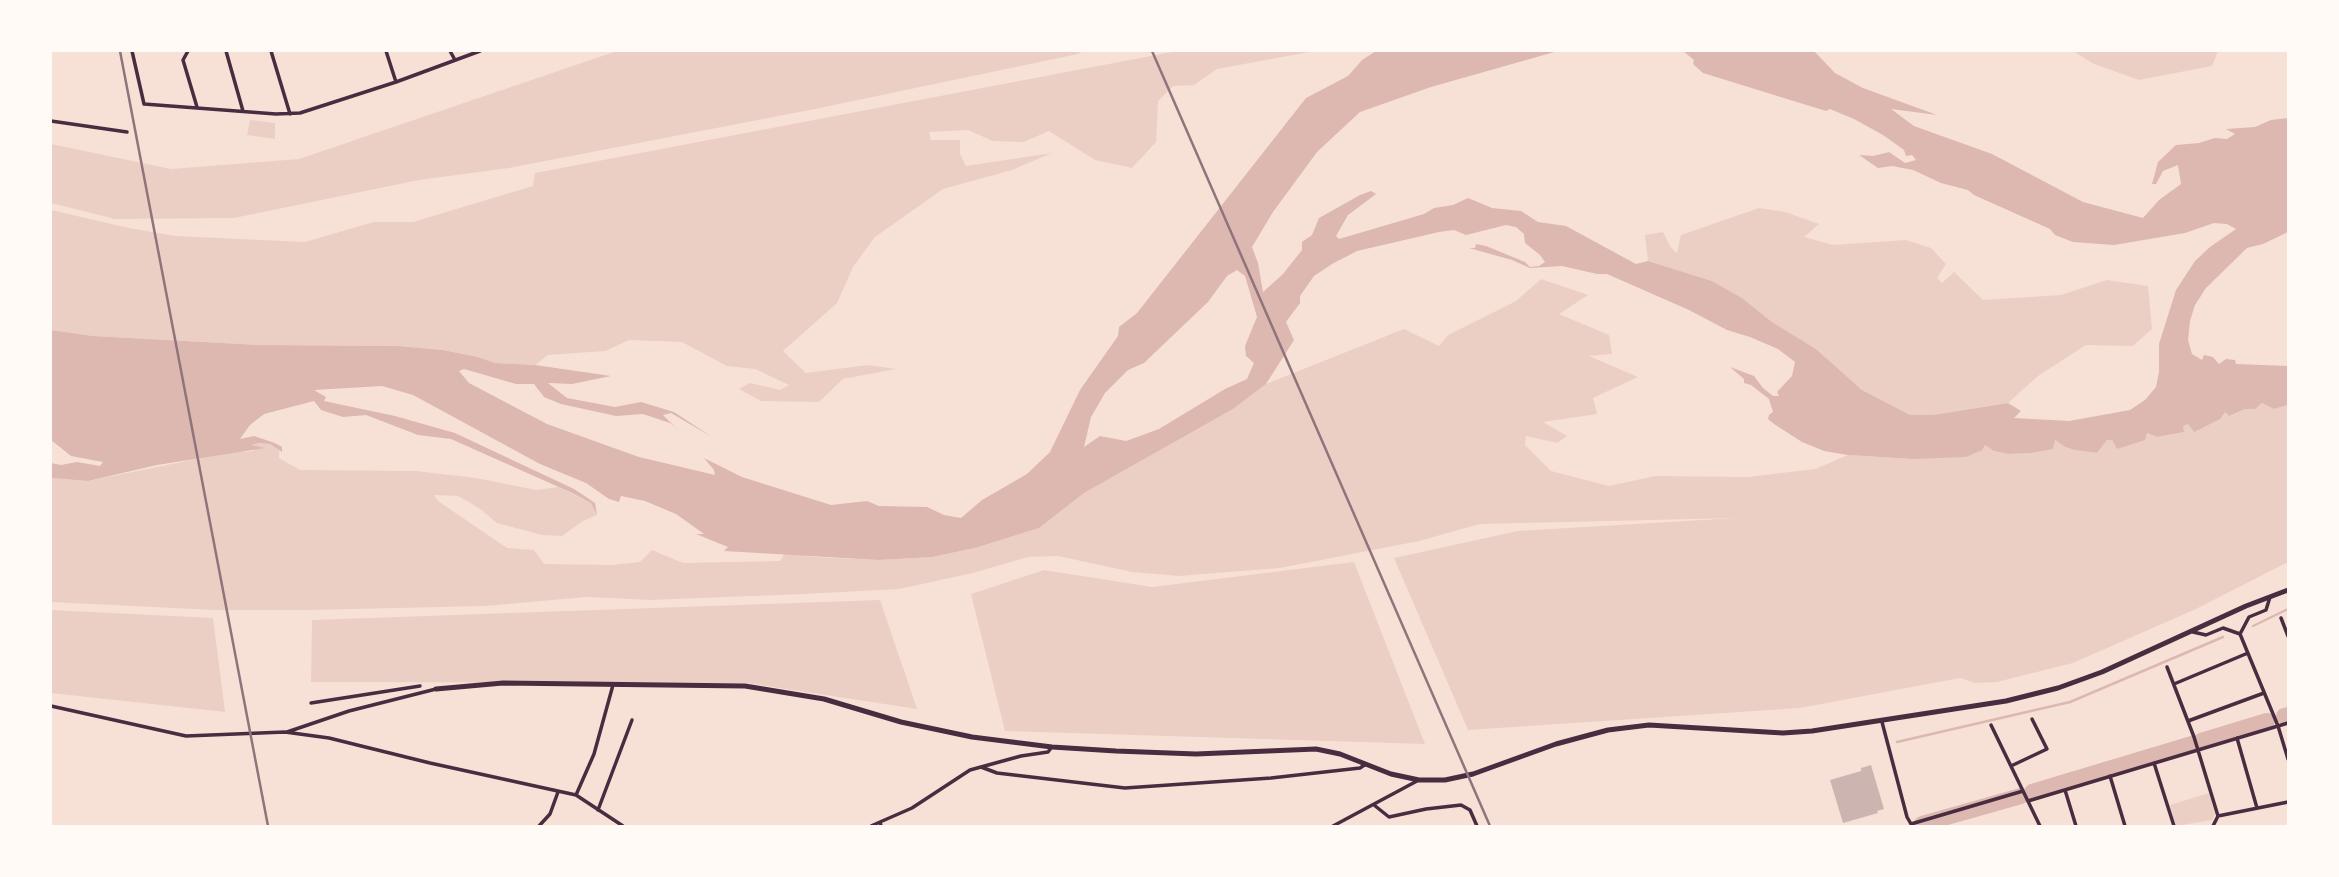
<!DOCTYPE html>
<html>
<head>
<meta charset="utf-8">
<style>
  body { margin:0 }
  #map { position:relative; width:2339px; height:877px; overflow:hidden; background:#f7e1d7; font-family:"Roboto Condensed",sans-serif }
  canvas { display:block }
  .frame { position:absolute; inset:0; border:52px solid #fffaf5; pointer-events:none }
</style>
</head>
<body>
<div id="map">
<canvas width="2339" height="877"></canvas>
<div class="frame"></div>
</div>
<script>
const context = document.querySelector('canvas').getContext('2d');
context.lineJoin = 'round';
function fillPath(path, color) {
  context.fillStyle = color;
  context.fill(path, 'evenodd');
}
function shape(rows) {
  const path = new Path2D();
  for (const r of rows) {
    path.moveTo(r[0], r[1]);
    for (let i = 2; i < r.length; i += 2) path.lineTo(r[i], r[i + 1]);
  }
  return path;
}
function trace(path, color, width, dash) {
  context.strokeStyle = color;
  context.lineWidth = width;
  context.lineCap = dash ? 'butt' : 'round';
  context.setLineDash(dash || []);
  context.stroke(path);
}
fillPath(shape([
  [617,51,1083,51,1078,54,815,109,509,168,419,180,234,218,115,219,51,203,51,144,171,169,299,159],
  [1177,51,1315,51,1217,69,1194,85,1173,86,1158,101,1156,142,1132,168,1095,160,1049,131,1024,142,993,141,968,130,929,132,931,140,960,140,960,154,966,166,1052,153,1012,170,943,189,875,237,853,267,837,303,783,351,806,373,868,365,896,369,843,379,819,402,761,401,739,389,750,383,780,390,789,385,755,369,727,366,682,342,629,340,605,351,548,355,535,365,495,363,478,357,443,350,398,346,259,345,93,336,51,330,51,210,129,228,176,236,305,242,374,222,413,222,533,186,535,173],
  [2073,51,2218,51,2212,66,2139,80,2094,64],
  [250,120,275,123,275,139,247,135],
  [1759,208,1785,212,1819,224,1804,237,1833,245,1906,240,1931,248,1946,264,1937,278,1942,283,1954,272,1983,300,2061,295,2107,280,2148,286,2152,329,2133,346,2086,345,2038,376,2008,403,1933,415,1910,415,1862,390,1816,349,1772,322,1742,298,1712,281,1648,261,1645,235,1663,232,1671,248,1677,253,1681,235],
  [1541,279,1588,295,1559,314,1609,335,1612,354,1589,356,1638,377,1593,398,1597,414,1543,422,1567,436,1557,443,1526,436,1525,445,1551,471,1609,486,1655,476,1748,477,1815,469,1848,455,1913,459,1985,444,1994,451,2008,454,2031,453,2055,440,2065,447,2075,450,2097,453,2107,440,2112,440,2117,449,2146,433,2157,437,2184,432,2182,426,2188,424,2194,432,2225,412,2229,416,2245,409,2255,409,2262,403,2274,409,2288,405,2288,562,2196,609,2073,663,1997,682,1975,683,1960,678,1800,708,1468,730,1394,558,1518,531,1736,518,1480,524,1419,541,1280,568,1179,576,1132,572,1058,556,1028,557,973,573,899,589,804,594,650,600,587,597,485,606,309,610,214,610,51,602,51,478,88,481,226,453,253,451,254,446,251,444,259,443,270,444,279,450,279,458,300,470,416,471,476,478,536,490,558,487,591,503,597,515,583,521,562,536,542,535,497,523,479,508,458,496,434,495,438,501,507,548,534,550,544,564,612,565,640,562,652,550,683,563,780,561,785,553,815,557,879,560,932,557,975,548,1039,528,1084,493,1233,409,1266,384,1404,329,1439,346,1448,335,1516,301],
  [1354,562,1425,744,1005,731,971,594,1044,570,1152,587],
  [880,600,917,709,747,683,311,682,312,620],
  [51,610,213,618,225,712,51,693],
  [2209,793,2215,815,2212,820,2176,826,2170,805]
]), '#ebcfc5');
fillPath(shape([
  [1376,51,1558,51,1431,87,1360,112,1317,152,1273,212,1252,247,1258,263,1263,292,1283,274,1302,250,1302,242,1312,235,1319,218,1360,195,1371,191,1376,194,1348,215,1336,236,1339,239,1424,214,1434,208,1453,205,1468,198,1492,208,1521,211,1538,222,1566,226,1636,264,1648,261,1712,281,1742,298,1772,322,1816,349,1862,390,1910,415,1933,415,2008,403,2021,411,2014,418,2069,421,2130,410,2145,400,2156,387,2159,372,2159,344,2176,290,2195,261,2210,247,2236,229,2227,224,2214,223,2185,233,2114,245,2073,242,2055,235,2050,229,1974,195,1968,190,1941,183,1913,170,1892,166,1878,168,1859,155,1873,156,1889,152,1905,163,1916,160,1912,155,1906,156,1904,150,1883,135,1854,119,1830,109,1826,111,1703,73,1693,64,1694,60,1683,51,1814,51,1835,73,1863,88,1937,115,1891,109,1914,126,1992,154,2083,202,2143,218,2159,200,2181,184,2178,165,2163,171,2156,184,2152,184,2158,162,2176,145,2199,143,2215,138,2227,139,2235,134,2226,129,2255,127,2271,120,2288,118,2288,232,2263,244,2247,248,2206,288,2195,305,2190,321,2188,340,2192,354,2202,360,2204,355,2213,357,2219,364,2226,359,2235,360,2236,364,2288,366,2288,405,2274,409,2262,403,2255,409,2245,409,2229,416,2225,412,2220,419,2194,432,2188,424,2183,426,2184,432,2157,437,2147,433,2145,440,2117,449,2112,440,2107,440,2097,453,2075,450,2065,447,2055,440,2053,449,2031,453,2008,454,1994,451,1985,445,1982,450,1966,457,1913,459,1848,455,1824,451,1802,442,1774,424,1768,419,1769,415,1773,412,1769,399,1751,385,1744,383,1744,379,1730,367,1754,376,1763,388,1773,396,1779,396,1777,392,1792,376,1795,362,1778,349,1750,337,1727,330,1689,310,1607,274,1597,274,1562,266,1530,268,1512,260,1469,248,1475,248,1476,244,1486,246,1525,262,1530,267,1539,266,1545,262,1540,255,1525,243,1524,234,1516,227,1506,225,1466,235,1454,230,1439,232,1357,251,1332,264,1314,276,1300,296,1300,303,1286,322,1294,340,1266,384,1233,409,1084,493,1039,528,975,548,932,557,879,560,724,551,728,547,696,534,704,534,676,514,645,501,621,496,619,502,609,499,586,483,540,464,413,395,382,386,314,390,326,397,324,401,395,416,455,433,574,489,595,503,597,515,591,503,572,493,451,439,418,435,366,415,343,417,321,410,314,401,264,414,250,425,240,439,254,436,275,443,282,447,282,452,270,444,259,443,251,445,265,448,157,465,88,481,51,478,51,463,61,465,77,462,100,466,103,462,71,456,51,440,51,330,93,336,259,345,398,346,443,350,478,357,495,363,535,365,611,376,572,384,548,383,567,398,615,407,641,402,674,412,712,437,671,413,663,415,678,430,670,423,643,414,616,416,561,404,544,397,534,384,516,384,464,369,459,371,469,383,547,424,639,457,715,475,714,470,704,458,742,477,831,505,867,501,879,506,927,507,944,515,961,518,982,500,1027,474,1050,452,1080,390,1118,336,1119,327,1137,313,1306,98,1348,76,1362,60],
  [1237,270,1245,276,1257,317,1245,346,1246,356,1254,363,1247,379,1225,389,1159,429,1126,441,1100,436,1084,447,1091,417,1105,393,1128,370,1144,363,1208,302,1227,276]
]), '#dcb8b0');
trace(shape([
  [2253,626,2288,609],
  [1897,742,2070,702,2223,637]
]), '#dcb8b0', 2.5);
trace(shape([
  [2284,716,2288,715],
  [2201,741,2267,721],
  [2032,792,2192,744],
  [1922,824,2021,796]
]), '#dcb8b0', 16);
fillPath(shape([
  [1871,765,1884,809,1877,811,1878,813,1843,823,1830,780,1861,771,1861,768]
]), '#ccb4b1');
trace(shape([
  [132,51,144,104,276,114,300,113,396,82,480,51],
  [188,51,183,60,197,107],
  [226,51,243,111],
  [271,51,290,114],
  [386,51,396,82],
  [450,51,455,60],
  [51,121,127,132],
  [2281,618,2288,636],
  [2193,632,2206,635,2223,628,2240,634,2278,726,2288,759],
  [2240,634,2249,617,2266,610,2270,597],
  [2167,667,2194,737,2218,816,2213,826],
  [2174,684,2248,653],
  [311,703,420,686],
  [51,706,186,736,285,732,329,738,430,763,576,795,623,826],
  [2188,721,2264,693],
  [1882,722,1907,817,1911,824,2023,791],
  [1991,725,2040,826],
  [287,732,349,711,436,689],
  [2237,738,2257,808],
  [2154,763,2174,826],
  [2011,766,2047,749,2032,719],
  [981,767,997,773,1125,788,1271,778,1360,768,1366,764],
  [2110,776,2125,826],
  [2065,790,2076,826],
  [576,795,594,754,613,685],
  [2028,801,2288,723],
  [1374,805,1389,817,1426,809,1461,805,1470,810,1477,826],
  [598,810,632,720],
  [2218,816,2288,802],
  [539,826,550,814,558,792],
  [871,826,880,822],
  [881,826,880,822,912,808,970,770,1021,756,1048,752,1051,748],
  [1333,826,1417,781]
]), '#4a2c40', 3.5);
trace(shape([
  [436,689,503,683,745,686,824,699,901,722,972,737,1052,747,1116,751,1196,754,1316,749,1340,754,1391,774,1419,780,1445,780,1473,774,1556,744,1608,730,1649,725,1783,733,1812,731,2006,701,2058,688,2102,672,2246,606,2288,590]
]), '#4a2c40', 5);
trace(shape([
  [120,51,268,826],
  [1152,51,1490,826]
]), '#8f747c', 2.5);
</script>
</body>
</html>
